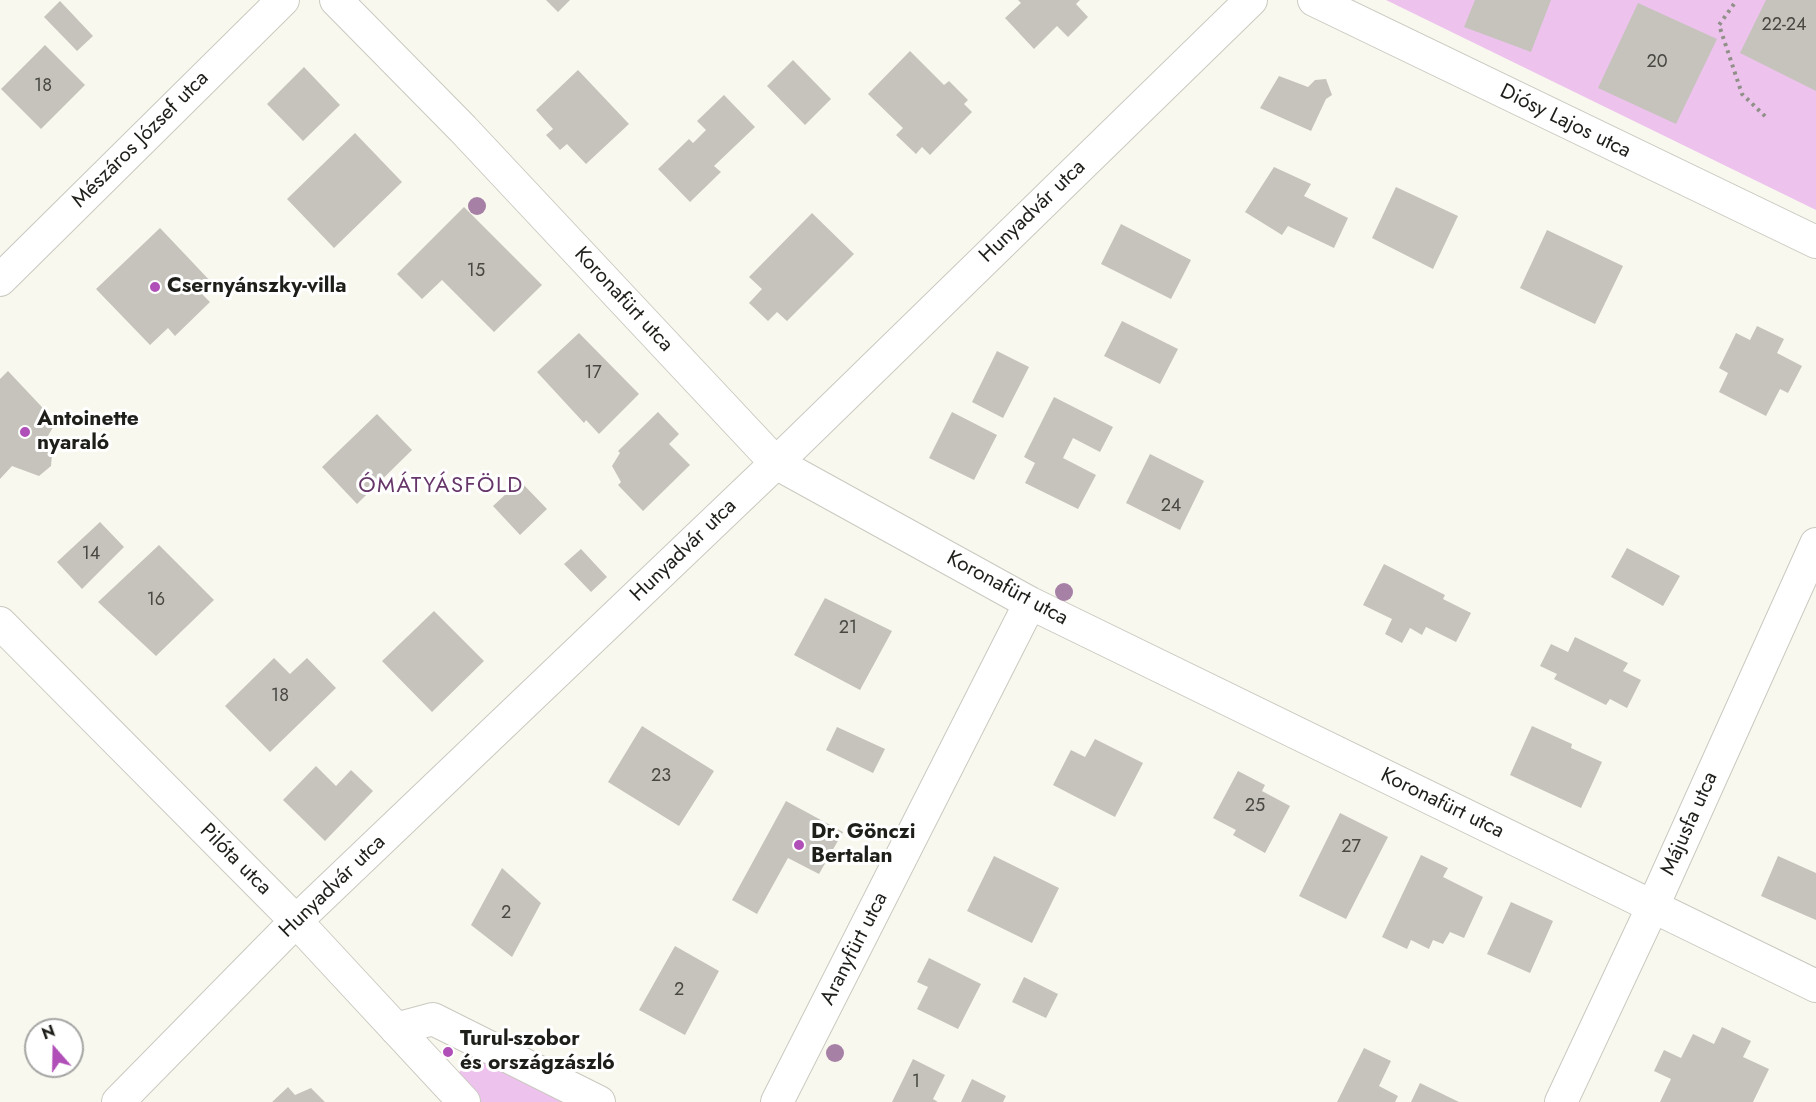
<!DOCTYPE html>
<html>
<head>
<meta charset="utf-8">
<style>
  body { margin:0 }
  #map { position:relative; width:1816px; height:1102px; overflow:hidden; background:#f9f8ef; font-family:Jost,sans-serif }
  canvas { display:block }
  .north { position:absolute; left:24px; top:1018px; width:60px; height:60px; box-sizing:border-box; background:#fff; border:2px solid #a5a5a3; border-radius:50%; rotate:340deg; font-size:16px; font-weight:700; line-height:24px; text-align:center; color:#1e1e1a }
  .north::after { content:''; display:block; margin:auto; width:21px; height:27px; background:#b04fb7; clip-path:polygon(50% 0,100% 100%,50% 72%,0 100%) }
</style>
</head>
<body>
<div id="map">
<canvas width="1816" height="1102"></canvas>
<div class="north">N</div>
</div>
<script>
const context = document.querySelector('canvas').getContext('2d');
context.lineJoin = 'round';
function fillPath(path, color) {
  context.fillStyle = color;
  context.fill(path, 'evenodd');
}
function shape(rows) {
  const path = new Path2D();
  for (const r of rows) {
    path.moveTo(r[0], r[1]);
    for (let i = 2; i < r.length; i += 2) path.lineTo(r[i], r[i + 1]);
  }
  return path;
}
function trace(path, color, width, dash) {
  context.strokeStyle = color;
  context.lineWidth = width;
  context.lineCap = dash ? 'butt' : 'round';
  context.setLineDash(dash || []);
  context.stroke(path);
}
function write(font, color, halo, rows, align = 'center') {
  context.font = font + ' Jost,sans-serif';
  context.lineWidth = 6;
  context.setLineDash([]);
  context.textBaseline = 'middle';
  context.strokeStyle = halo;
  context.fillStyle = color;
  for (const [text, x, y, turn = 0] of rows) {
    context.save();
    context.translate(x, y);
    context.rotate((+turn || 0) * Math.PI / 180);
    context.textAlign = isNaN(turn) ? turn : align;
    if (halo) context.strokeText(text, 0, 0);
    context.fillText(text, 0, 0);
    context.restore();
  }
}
fillPath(shape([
  [1386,0,1816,0,1816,210],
  [479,1050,589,1102,474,1102,453,1079]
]), '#edc3ee');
fillPath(shape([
  [546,0,570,0,558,12],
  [1018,0,1080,0,1076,4,1088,17,1068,37,1057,26,1034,49,1005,18,1021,3],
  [1475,0,1551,0,1531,52,1464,27],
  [1766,0,1816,0,1816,91,1740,53],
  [60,1,93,36,77,51,44,17],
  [1638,3,1717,39,1676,124,1598,88],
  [45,45,85,85,41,129,1,89],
  [910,51,944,85,949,81,968,100,964,104,972,112,930,155,922,147,916,154,896,135,903,128,868,94],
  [793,60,831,99,805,125,767,86],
  [304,67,340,105,303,141,267,104],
  [578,70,629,124,586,164,567,144,560,150,546,135,553,129,536,110],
  [1279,76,1308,87,1315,80,1326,79,1332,95,1326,99,1311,131,1260,108],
  [724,95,755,127,714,166,721,172,690,202,658,169,689,139,693,143,706,130,697,121],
  [355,133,402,182,334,248,287,199],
  [1274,167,1311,184,1304,196,1348,218,1334,248,1288,226,1282,235,1245,212],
  [1396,187,1458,216,1433,269,1372,238],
  [464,207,542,285,494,332,442,280,422,299,397,274],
  [812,213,854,254,787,321,777,312,768,321,749,303,762,289,749,277],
  [1121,224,1191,260,1171,299,1101,264],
  [160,228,214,285,203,295,210,302,175,336,168,328,150,345,96,289],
  [1547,230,1623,266,1595,324,1520,288],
  [1122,321,1178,349,1160,384,1104,356],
  [1757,326,1784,339,1777,353,1802,366,1788,393,1780,389,1766,416,1719,392,1728,373,1719,368,1736,333,1750,340],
  [579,333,639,394,599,434,586,420,584,423,537,372],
  [997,351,1029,367,1003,418,972,402],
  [8,371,56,422,45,441,52,454,51,466,39,476,12,466,0,479,0,379],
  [1054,397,1113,427,1100,452,1073,438,1063,458,1096,475,1078,509,1025,483,1035,463,1024,457],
  [658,412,679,434,669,444,690,465,643,511,618,485,621,482,612,466,620,453,618,451],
  [952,412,997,435,974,480,929,458],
  [377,414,412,450,357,504,322,467],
  [1150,454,1204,481,1180,530,1126,503],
  [520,481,547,509,520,535,493,506],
  [100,522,124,547,82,589,57,562],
  [159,545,214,600,156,656,98,602],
  [1627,548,1680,576,1663,606,1611,577],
  [581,549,607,577,591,592,564,564],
  [1384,564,1445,595,1443,599,1471,613,1456,642,1426,627,1422,635,1410,628,1402,643,1385,634,1392,619,1363,605],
  [825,598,892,631,860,690,794,655],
  [434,611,484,661,432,712,382,661],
  [1575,637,1628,663,1623,671,1641,680,1627,708,1610,699,1606,705,1554,679,1557,674,1540,666,1551,644,1568,652],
  [274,658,290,674,307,658,336,688,270,752,225,706],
  [642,726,714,771,679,826,608,782],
  [1532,726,1572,744,1571,748,1602,762,1581,808,1510,775],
  [837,727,885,749,873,773,826,750],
  [1095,739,1143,763,1115,817,1053,785,1071,750,1085,757],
  [316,766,336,786,351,770,373,791,325,841,283,800],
  [1238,771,1265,785,1262,791,1290,806,1265,853,1233,835,1236,830,1213,818],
  [786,801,843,832,819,874,788,858,757,914,732,900],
  [1340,813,1388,837,1346,919,1299,896],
  [1421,855,1448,868,1443,877,1483,897,1464,938,1450,932,1443,944,1433,940,1429,949,1411,940,1407,949,1382,937],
  [994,856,1059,888,1032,943,967,911],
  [1778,856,1816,873,1816,920,1761,896],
  [502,868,541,903,512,957,471,925],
  [1511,902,1553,921,1530,973,1487,954],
  [675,946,719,971,685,1035,639,1010],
  [929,958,981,984,958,1029,917,1009,928,987,917,982],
  [1024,977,1058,994,1046,1018,1012,1002],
  [1722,1027,1751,1041,1743,1057,1769,1069,1753,1102,1660,1102,1671,1079,1654,1071,1664,1050,1681,1058,1693,1034,1714,1044],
  [1364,1048,1391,1061,1379,1086,1398,1096,1395,1102,1337,1102],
  [913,1059,945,1075,933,1099,938,1102,892,1102],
  [972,1079,1006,1096,1003,1102,961,1102],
  [1420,1083,1459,1102,1411,1102],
  [288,1087,295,1095,311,1088,325,1102,272,1102]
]), '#c5c3bb');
const minor = shape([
  [336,0,463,129,776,463,1030,603,1816,986],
  [1314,0,1816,242],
  [0,280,283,0],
  [0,623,296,921,464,1102],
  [396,1029,433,1019,599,1102],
  [118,1102,296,921,776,463,1251,0],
  [777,1102,1030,603],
  [1561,1102,1653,906,1816,544]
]);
trace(minor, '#cac9c0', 34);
trace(shape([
  [1734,4,1719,25,1742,94,1768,119]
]), '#909089', 4, [3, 4.5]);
trace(minor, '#fff', 32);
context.fillStyle = '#a680a5';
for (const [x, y] of [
  [477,206],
  [1064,592],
  [835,1053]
]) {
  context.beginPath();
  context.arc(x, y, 9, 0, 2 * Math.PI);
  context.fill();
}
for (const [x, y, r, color] of [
  [155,287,6,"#b04fb7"],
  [25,432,6,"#b04fb7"],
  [799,845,6,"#b04fb7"],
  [448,1052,6,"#b04fb7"]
]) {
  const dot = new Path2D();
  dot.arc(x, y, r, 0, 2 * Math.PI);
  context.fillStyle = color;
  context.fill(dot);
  trace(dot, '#fff', 2);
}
write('18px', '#484742', null, [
  ["22-24",1784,26],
  ["20",1657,63],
  ["18",43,87],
  ["15",476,272],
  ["17",593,374],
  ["24",1171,507],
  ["14",91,555],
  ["16",156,601],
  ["21",848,629],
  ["18",280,697],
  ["23",661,777],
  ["25",1255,807],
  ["27",1351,848],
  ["2",506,914],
  ["2",679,991],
  ["1",916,1083]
]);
write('21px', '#1e1e1a', '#fff', [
  ["Diósy Lajos utca",1565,122,26],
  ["Mészáros József utca",141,140,-45],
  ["Hunyadvár utca",1033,212,-44],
  ["Koronafürt utca",623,300,47],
  ["Hunyadvár utca",684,551,-44],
  ["Koronafürt utca",1007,589,28],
  ["Koronafürt utca",1442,804,26],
  ["Májusfa utca",1690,824,-66],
  ["Pilóta utca",235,860,45],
  ["Hunyadvár utca",333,887,-44],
  ["Aranyfürt utca",855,949,-63]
]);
write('bold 21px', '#1e1e1a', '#fff', [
  ["Csernyánszky-villa",167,287],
  ["Antoinette",37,420],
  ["nyaraló",37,444],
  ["Dr. Gönczi",811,833],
  ["Bertalan",811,857],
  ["Turul-szobor",460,1040],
  ["és országzászló",460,1064]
], 'left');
context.letterSpacing = '1.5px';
write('22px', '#663669', '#fff', [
  ["ÓMÁTYÁSFÖLD",441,487]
]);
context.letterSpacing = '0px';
</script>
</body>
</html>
